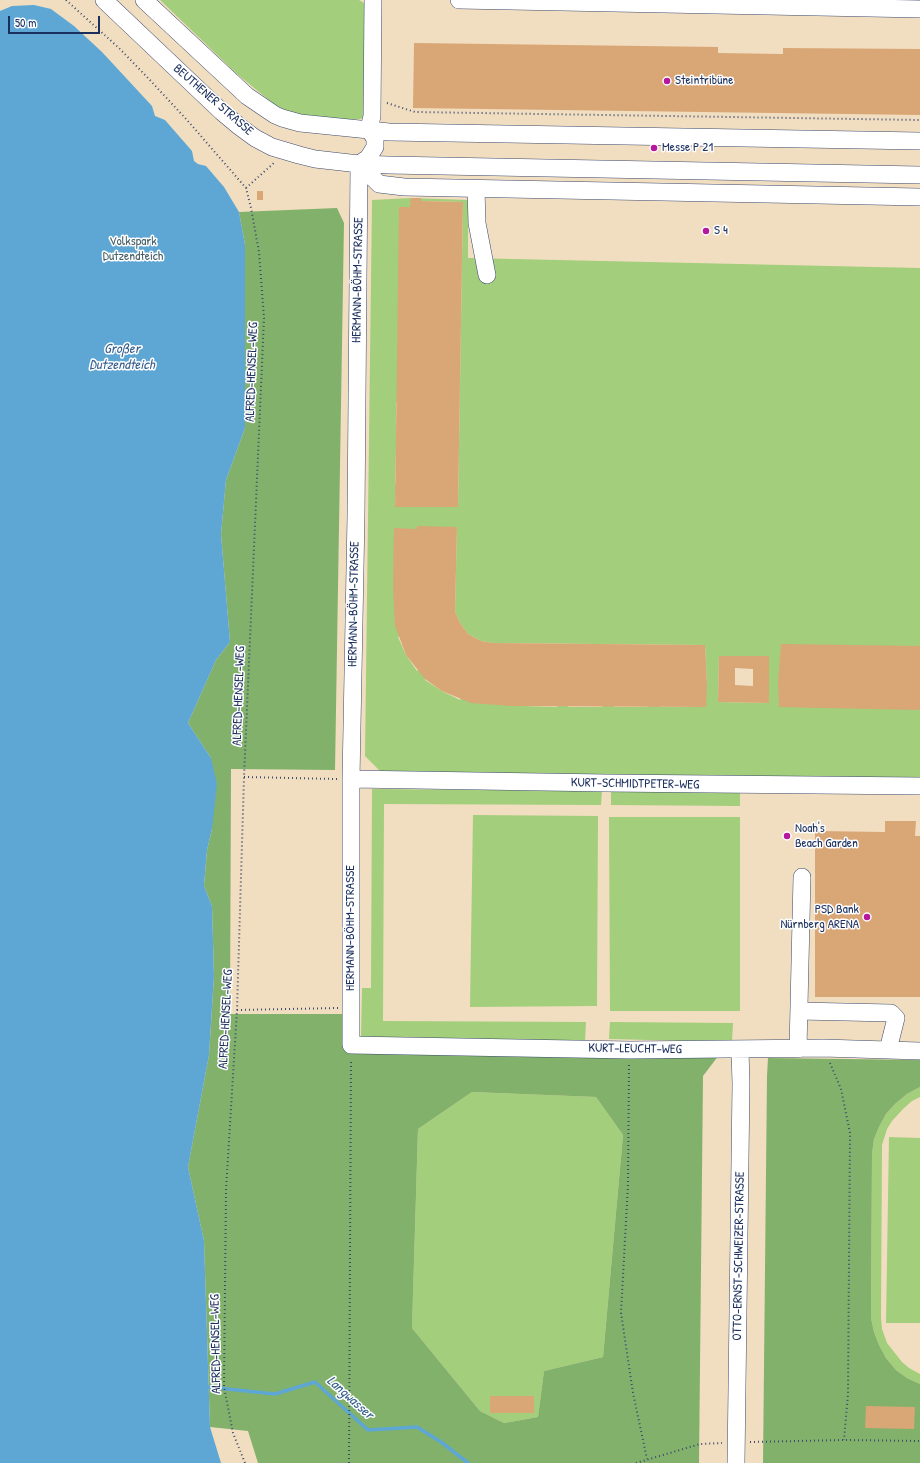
<!DOCTYPE html>
<html>
<head>
<meta charset="utf-8">
<style>
  body { margin:0 }
  #map { position:relative; width:920px; height:1463px; overflow:hidden; background:#f1dec0; font-family:"Patrick Hand",sans-serif }
  canvas { display:block }
  .scale { position:absolute; left:8px; top:16px; width:92px; height:18px; box-sizing:border-box; border:2px solid #1b2f5e; border-top:0; padding-left:5px; font-size:12px; line-height:14px; white-space:nowrap; color:#1b2f5e; -webkit-text-stroke:3px #fff; paint-order:stroke }
</style>
</head>
<body>
<div id="map">
<canvas width="920" height="1463"></canvas>
<div class="scale">50 m</div>
</div>
<script>
const context = document.querySelector('canvas').getContext('2d');
context.lineJoin = 'round';
function fillPath(path, color) {
  context.fillStyle = color;
  context.fill(path, 'evenodd');
}
function shape(rows) {
  const path = new Path2D();
  for (const r of rows) {
    path.moveTo(r[0], r[1]);
    for (let i = 2; i < r.length; i += 2) path.lineTo(r[i], r[i + 1]);
  }
  return path;
}
function trace(path, color, width, dash) {
  context.strokeStyle = color;
  context.lineWidth = width;
  context.lineCap = dash ? 'butt' : 'round';
  context.setLineDash(dash || []);
  context.stroke(path);
}
function write(font, color, halo, rows, align = 'center') {
  context.font = font + ' "Patrick Hand",sans-serif';
  context.lineWidth = 3;
  context.setLineDash([]);
  context.textBaseline = 'middle';
  context.strokeStyle = halo;
  context.fillStyle = color;
  for (const [text, x, y, turn = 0] of rows) {
    context.save();
    context.translate(x, y);
    context.rotate((+turn || 0) * Math.PI / 180);
    context.textAlign = isNaN(turn) ? turn : align;
    if (halo) context.strokeText(text, 0, 0);
    context.fillText(text, 0, 0);
    context.restore();
  }
}
fillPath(shape([
  [160,0,359,0,369,6,367,112,361,119,339,120,299,117,275,105,237,74],
  [411,198,468,200,468,258,920,268,920,778,382,773,365,756,372,200],
  [422,201,463,202,458,507,395,506,395,495,418,495,395,483,396,449,418,449,396,437,396,403,419,403,397,391,397,357],
  [457,527,455,612,460,623,468,634,481,641,493,643,705,645,707,684,695,707,660,707,661,684,648,707,614,707,615,684,602,707,568,707,569,684,558,684,557,707,522,706,523,683,467,678,460,700,442,691,425,680,434,656,417,671,406,655,398,637,420,631,417,540],
  [719,656,769,656,769,703,718,702],
  [372,789,602,791,601,805,384,804,383,1021,586,1022,585,1041,361,1038,362,988,371,988],
  [611,792,740,792,740,806,611,805],
  [473,815,598,816,597,1006,470,1007],
  [609,817,740,817,740,1011,610,1011],
  [610,1022,733,1023,732,1042,609,1039],
  [920,1087,920,1097,912,1101,903,1109,892,1121,887,1129,882,1145,881,1317,882,1329,887,1343,902,1362,909,1368,920,1374,920,1384,907,1378,896,1370,886,1358,879,1345,874,1332,871,1318,872,1154,874,1139,879,1127,886,1114,895,1104,907,1094],
  [472,1092,596,1097,623,1135,603,1357,544,1371,538,1417,504,1423,480,1411,412,1328,418,1129],
  [889,1137,920,1138,920,1323,886,1323]
]), '#a3ce7b');
fillPath(shape([
  [337,208,344,223,335,770,231,769,230,1014,347,1014,346,1048,719,1055,703,1076,699,1463,258,1463,248,1431,210,1427,204,1241,188,1167,209,1055,214,976,212,906,204,886,207,850,212,829,211,758,188,723,216,660,230,642,221,534,226,480,245,428,245,245,239,212],
  [472,1092,596,1097,623,1135,603,1357,544,1371,538,1417,504,1423,480,1411,412,1328,418,1129],
  [768,1058,920,1060,920,1087,907,1094,895,1104,886,1114,879,1127,874,1139,872,1154,871,1318,874,1332,879,1345,886,1358,896,1370,907,1378,920,1384,920,1463,763,1463,767,1076]
]), '#82b16b');
fillPath(shape([
  [34,5,51,9,74,26,102,52,152,106,155,116,165,120,192,151,194,161,198,164,206,166,224,187,239,212,245,245,245,428,226,480,221,534,230,642,216,660,188,723,211,758,217,784,212,829,207,850,204,886,212,906,214,976,209,1055,188,1167,204,1241,210,1427,221,1463,0,1463,0,11,12,6]
]), '#5ea7d5');
trace(shape([
  [208,1387,275,1394,315,1382,368,1430,417,1427,441,1442,468,1463]
]), '#5ea7d5', 3.5);
fillPath(shape([
  [414,43,718,47,718,53,783,54,783,48,920,49,920,115,413,108],
  [257,191,263,191,263,200,257,200],
  [411,198,421,198,421,201,463,202,458,507,395,507,399,207,410,207],
  [417,526,457,527,455,612,460,623,468,634,481,641,493,643,705,645,707,684,706,707,511,706,471,703,442,691,425,679,406,655,395,626,393,586,394,528,417,529],
  [781,644,920,646,920,710,779,707,778,684],
  [719,656,769,656,769,703,718,702],
  [735,668,753,669,753,686,735,685],
  [885,821,916,821,915,836,920,836,920,997,815,997,815,831,885,832],
  [490,1396,534,1396,534,1413,490,1413],
  [866,1406,915,1407,914,1429,865,1428]
]), '#d9a676');
const minor = shape([
  [104,0,222,112,240,127,255,138,272,147,299,155,315,159,359,164,388,165,920,175],
  [144,0,247,96,275,115,282,118,300,123,389,132,920,141],
  [459,0,920,9],
  [369,129,372,116,373,0],
  [359,164,356,516,351,779,351,1045,630,1050,823,1048,920,1051],
  [359,164,379,184,404,187,920,197],
  [359,164,368,158,375,147,375,139,369,129],
  [476,189,477,223,487,275],
  [351,779,606,783,920,786],
  [799,1011,891,1013,896,1018,888,1050],
  [798,1049,802,877],
  [736,1463,741,1084,740,1050]
]);
trace(minor, '#3b496d', 18);
trace(shape([
  [66,0,120,49,148,78,187,120,246,188,251,208,259,252,264,318,244,777,237,1010,226,1190,224,1387,233,1433,245,1463],
  [387,103,415,112,920,120],
  [246,188,275,162],
  [244,777,337,779],
  [237,1010,338,1008],
  [830,1063,841,1089,850,1133,848,1394,844,1440],
  [629,1065,628,1184,621,1313,633,1393,647,1459],
  [750,1442,844,1440,920,1441],
  [349,1463,351,1060],
  [636,1463,700,1444,722,1443]
]), '#3b496d', 2, [1, 3]);
trace(minor, '#fff', 17);
for (const [x, y, r, color] of [
  [667,81,4,"#b5179e"],
  [654,148,4,"#b5179e"],
  [706,231,4,"#b5179e"],
  [787,836,4,"#b5179e"],
  [867,917,4,"#b5179e"]
]) {
  const dot = new Path2D();
  dot.arc(x, y, r, 0, 2 * Math.PI);
  context.fillStyle = color;
  context.fill(dot);
  trace(dot, '#fff', 1.5);
}
write('13px', '#1b2f5e', '#fff', [
  ["Steintribüne",675,81],
  ["Messe P 21",662,148],
  ["S 4",714,231],
  ["Noah's",795,829],
  ["Beach Garden",795,844],
  ["PSD Bank",859,910,"right"],
  ["Nürnberg ARENA",859,925,"right"]
], 'left');
write('13px', '#1b2f5e', '#fff', [
  ["BEUTHENER STRASSE",213,100,41],
  ["HERMANN-BÖHM-STRASSE",358,280,-89],
  ["ALFRED-HENSEL-WEG",252,372,-88],
  ["HERMANN-BÖHM-STRASSE",354,604,-89],
  ["ALFRED-HENSEL-WEG",239,696,-88],
  ["KURT-SCHMIDTPETER-WEG",635,784,1],
  ["HERMANN-BÖHM-STRASSE",351,928,-90],
  ["ALFRED-HENSEL-WEG",226,1019,-87],
  ["KURT-LEUCHT-WEG",635,1049,1],
  ["OTTO-ERNST-SCHWEIZER-STRASSE",739,1256,-89],
  ["ALFRED-HENSEL-WEG",216,1344,-91]
]);
write('13px', '#445f67', '#fff', [
  ["Volkspark",133,242],
  ["Dutzendteich",133,257]
]);
write('italic 14px', '#365f8e', '#fff', [
  ["Großer",122,349],
  ["Dutzendteich",122,365],
  ["Langwasser",350,1398,42]
]);
</script>
</body>
</html>
